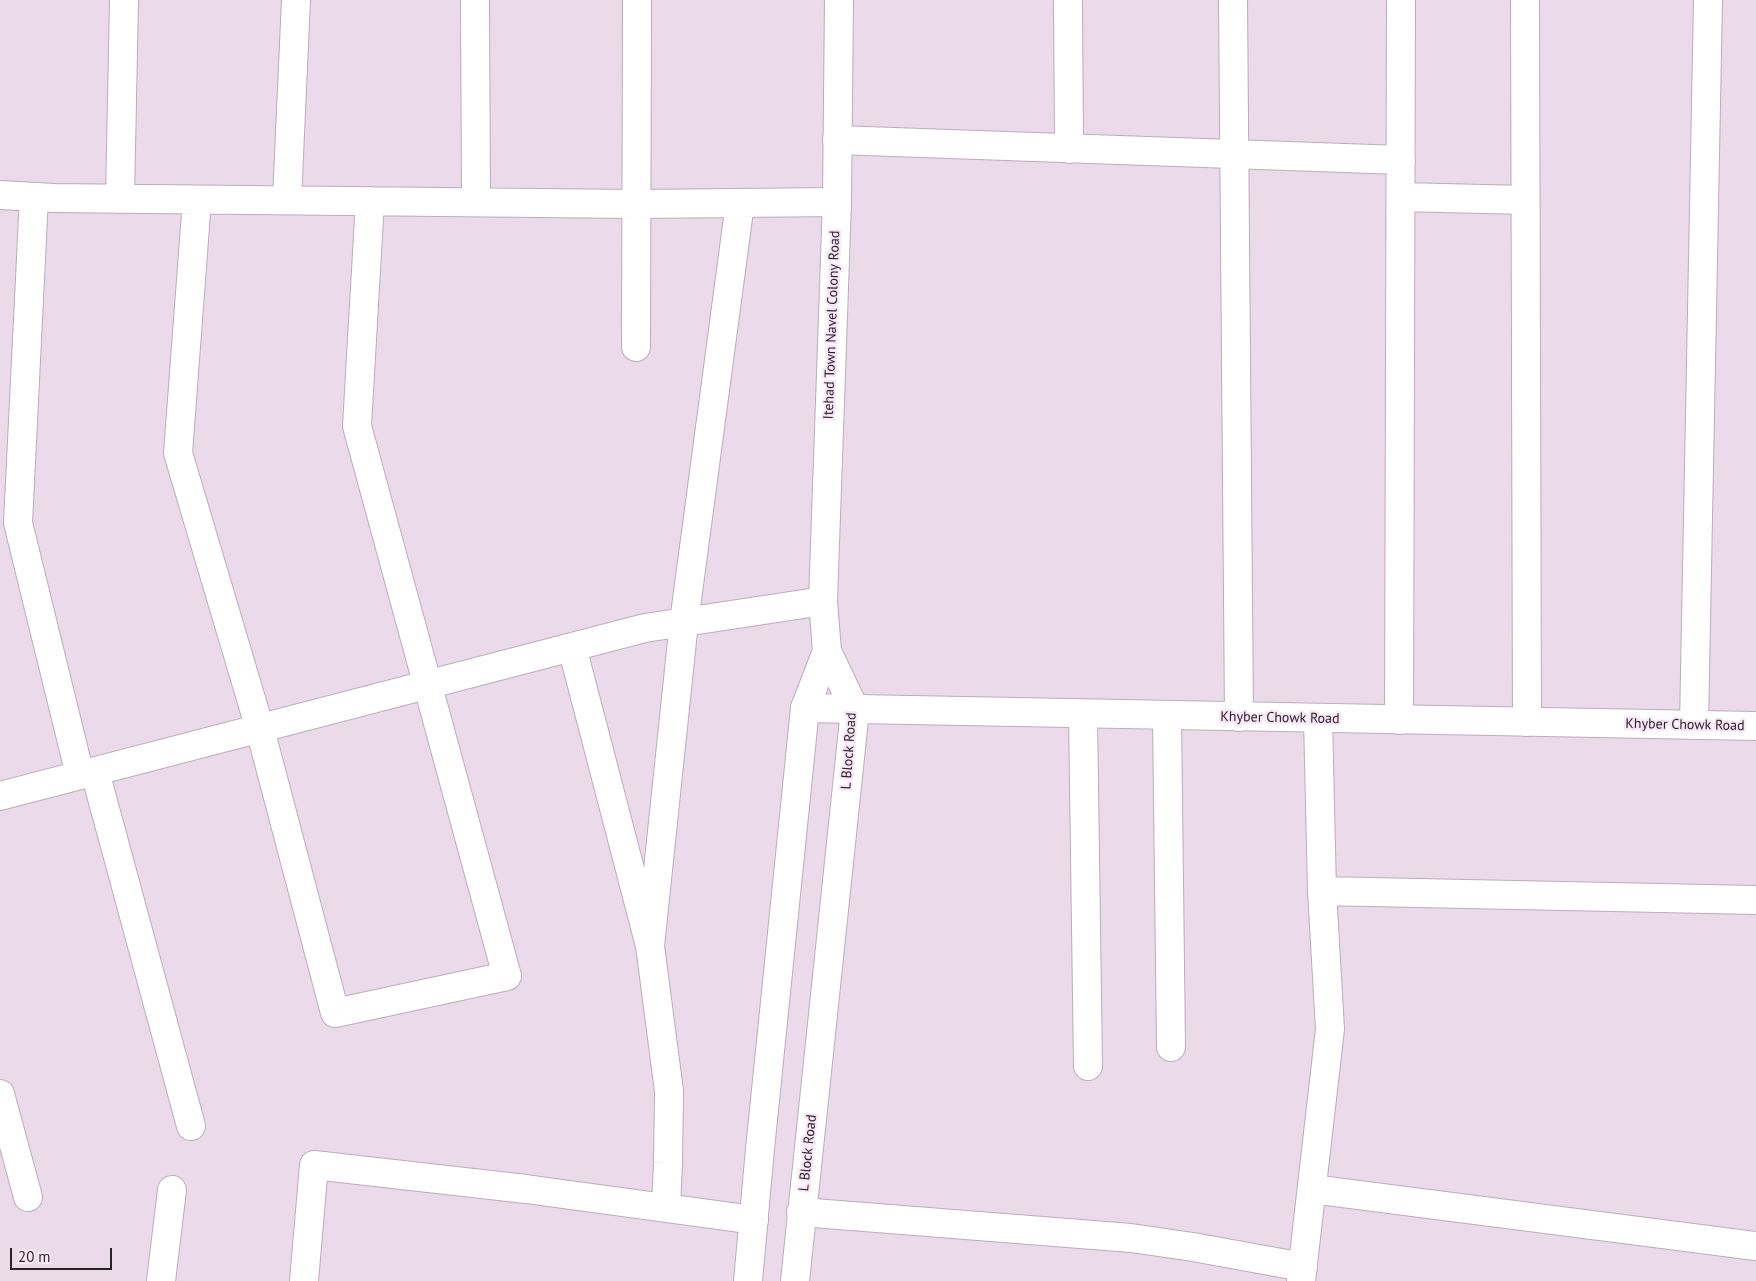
<!DOCTYPE html>
<html>
<head>
<meta charset="utf-8">
<style>
  body { margin:0 }
  #map { position:relative; width:1756px; height:1281px; overflow:hidden; background:#ebdaea; font-family:"PT Sans",sans-serif }
  canvas { display:block }
  .scale { position:absolute; left:10px; top:1248px; width:102px; height:22px; box-sizing:border-box; border:2px solid #292329; border-top:0; padding-left:6px; font-size:15px; line-height:18px; white-space:nowrap; color:#292329; -webkit-text-stroke:4px #f9e7f8; paint-order:stroke }
</style>
</head>
<body>
<div id="map">
<canvas width="1756" height="1281"></canvas>
<div class="scale">20 m</div>
</div>
<script>
const context = document.querySelector('canvas').getContext('2d');
context.lineJoin = 'round';
function shape(rows) {
  const path = new Path2D();
  for (const r of rows) {
    path.moveTo(r[0], r[1]);
    for (let i = 2; i < r.length; i += 2) path.lineTo(r[i], r[i + 1]);
  }
  return path;
}
function trace(path, color, width, dash) {
  context.strokeStyle = color;
  context.lineWidth = width;
  context.lineCap = dash ? 'butt' : 'round';
  context.setLineDash(dash || []);
  context.stroke(path);
}
function write(font, color, halo, rows, align = 'center') {
  context.font = font + ' "PT Sans",sans-serif';
  context.lineWidth = 4.5;
  context.setLineDash([]);
  context.textBaseline = 'middle';
  context.strokeStyle = halo;
  context.fillStyle = color;
  for (const [text, x, y, turn = 0] of rows) {
    context.save();
    context.translate(x, y);
    context.rotate((+turn || 0) * Math.PI / 180);
    context.textAlign = isNaN(turn) ? turn : align;
    if (halo) context.strokeText(text, 0, 0);
    context.fillText(text, 0, 0);
    context.restore();
  }
}
const street = shape([
  [475,0,476,202],
  [1068,0,1069,149],
  [1233,0,1239,717],
  [1525,0,1527,722],
  [837,140,1401,160],
  [0,195,54,198,636,204,837,202],
  [34,197,18,523,80,775],
  [1401,197,1525,200],
  [120,199,124,0],
  [197,200,178,453,260,729,335,1013,507,976,357,426,370,201],
  [287,200,296,0],
  [636,347,637,0],
  [572,647,650,946,684,622,740,203],
  [1083,714,1088,1066],
  [1167,716,1171,1047],
  [1399,720,1401,0],
  [1694,725,1708,0],
  [95,772,191,1126],
  [0,796,645,628,823,601],
  [1322,891,1756,900],
  [650,946,669,1091,668,1163,666,1208],
  [0,1094,28,1197],
  [1312,1189,1756,1246],
  [801,1212,1131,1238,1193,1247,1303,1267],
  [161,1281,172,1190],
  [304,1281,314,1165,526,1189,754,1220],
  [1301,1281,1330,1029,1322,891,1318,718]
]);
const secondary = shape([
  [805,708,1756,726]
]);
const primary = shape([
  [748,1281,760,1149,805,708,827,651],
  [795,1281,855,710,827,651,823,601,837,202,839,0]
]);
trace(street, '#bcacbc', 30);
trace(secondary, '#bcacbc', 30);
trace(primary, '#bcacbc', 30);
trace(street, '#fff', 28);
trace(secondary, '#fff', 28);
trace(primary, '#fff', 28);
write('14px', '#292329', '#f9e7f8', [
  ["Itehad Town Navel Colony Road",832,325,-88],
  ["Khyber Chowk Road",1280,718,1],
  ["Khyber Chowk Road",1685,725,1],
  ["L Block Road",849,751,-86],
  ["L Block Road",808,1153,-84]
]);
</script>
</body>
</html>
